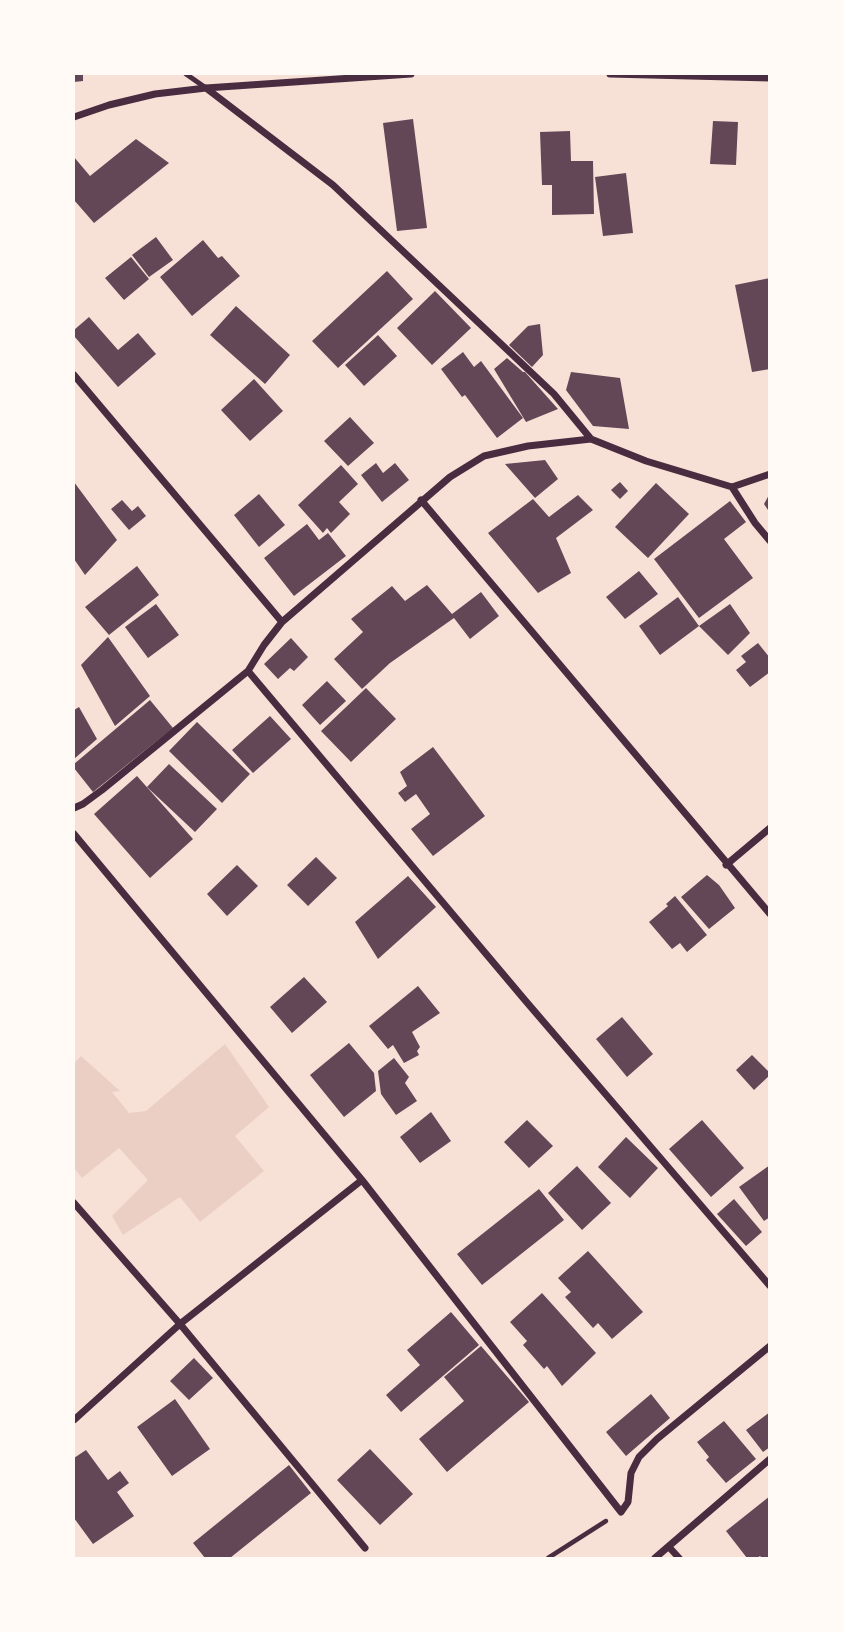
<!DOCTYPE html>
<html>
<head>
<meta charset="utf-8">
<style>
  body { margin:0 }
  #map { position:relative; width:843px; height:1632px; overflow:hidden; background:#f7e1d7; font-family:"Source Sans 3",sans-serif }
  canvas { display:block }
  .frame { position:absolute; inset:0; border:75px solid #fffaf5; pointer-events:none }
</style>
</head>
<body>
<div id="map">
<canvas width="843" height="1632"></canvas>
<div class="frame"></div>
</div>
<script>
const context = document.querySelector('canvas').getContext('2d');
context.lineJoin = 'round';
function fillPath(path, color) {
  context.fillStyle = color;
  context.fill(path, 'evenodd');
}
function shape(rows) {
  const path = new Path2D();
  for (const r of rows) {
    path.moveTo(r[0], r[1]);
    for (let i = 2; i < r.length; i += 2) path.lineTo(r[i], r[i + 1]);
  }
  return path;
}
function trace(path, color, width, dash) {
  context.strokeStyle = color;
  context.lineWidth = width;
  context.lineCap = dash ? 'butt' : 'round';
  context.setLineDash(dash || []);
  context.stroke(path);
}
fillPath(shape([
  [225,1044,269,1107,235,1136,264,1171,200,1222,180,1197,123,1235,112,1216,148,1180,119,1148,82,1178,74,1168,74,1063,81,1056,120,1091,112,1092,129,1113,146,1111]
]), '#ebcfc5');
fillPath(shape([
  [74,74,83,74,83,81,74,82],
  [413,119,427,228,397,231,383,123],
  [713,121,738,122,736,165,710,164],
  [570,131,571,161,593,161,594,214,552,215,552,185,542,185,540,132],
  [136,139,169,163,94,223,74,200,74,157,90,176],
  [626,173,633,233,603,236,595,177],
  [156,237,173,260,149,277,132,255],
  [203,240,218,258,222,256,240,276,192,316,160,277],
  [131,257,149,279,124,300,105,278],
  [387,271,413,299,338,368,312,341],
  [770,278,770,369,752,372,735,285],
  [435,291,471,328,432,365,397,328],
  [236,306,290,355,265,384,210,335],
  [89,317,118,350,138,333,156,354,118,387,74,336,74,330],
  [540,324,543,355,532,367,509,345,528,326],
  [378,335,397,356,364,386,345,365],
  [463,352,474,367,481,361,523,418,497,438,465,395,462,397,441,369],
  [507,358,523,372,525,372,558,409,526,422,494,369],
  [571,372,620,378,629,429,593,426,566,390],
  [254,379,283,411,250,441,221,410],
  [350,417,374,443,348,466,324,441],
  [545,460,558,479,535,498,505,464],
  [376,463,383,473,395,463,409,480,382,502,361,475],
  [341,465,358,484,339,502,350,514,331,533,327,528,323,533,298,505],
  [74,482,117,540,85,575,74,559],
  [620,482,628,491,620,499,611,490],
  [656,483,689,514,648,558,615,527],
  [770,493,770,513,764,504],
  [259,494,285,525,259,547,234,515],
  [578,495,593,510,556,538,571,573,538,593,488,533,533,499,549,517],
  [122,500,132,511,138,506,146,516,129,530,111,509],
  [730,501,746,522,724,539,753,578,699,618,654,559],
  [307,524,319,540,328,533,346,556,294,596,264,558],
  [137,566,159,595,109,635,85,607],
  [639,571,658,594,625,619,606,597],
  [427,585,452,614,481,592,499,616,470,639,454,618,390,663,362,689,334,659,363,632,351,619,392,586,405,601],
  [678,597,699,626,660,655,639,626],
  [156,604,179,635,148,658,125,627],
  [730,604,750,633,728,655,699,626],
  [108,637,150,696,115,726,81,665],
  [291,638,308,657,294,671,290,668,278,679,264,664],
  [758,643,770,658,770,672,750,687,736,670,746,662,741,656],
  [327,681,346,701,320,725,302,705],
  [366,688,396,719,351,762,321,731],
  [150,700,173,728,93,792,74,768,74,764],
  [79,707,97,739,74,759,74,710],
  [270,716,291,739,253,773,232,750],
  [197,722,250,774,222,803,169,751],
  [433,747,485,816,433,856,411,829,430,814,416,794,405,802,398,793,407,786,400,772],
  [169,764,217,809,195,832,147,787],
  [137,776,193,839,150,878,94,814],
  [316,857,337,878,308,906,287,885],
  [237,865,258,886,227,916,207,894],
  [707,875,719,885,735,908,709,929,681,897],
  [408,876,436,907,378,959,355,922],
  [675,896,707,935,687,952,680,943,672,949,649,922,668,906,666,904],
  [304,977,327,1002,292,1033,270,1007],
  [418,986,440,1013,412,1032,420,1047,417,1051,419,1055,404,1063,393,1045,388,1049,369,1026],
  [622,1017,653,1054,627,1077,596,1039],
  [349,1043,374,1073,376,1091,344,1117,310,1075],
  [752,1055,770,1073,770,1075,754,1090,736,1070],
  [394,1058,409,1077,405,1083,417,1101,396,1115,381,1094,378,1071],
  [431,1112,451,1141,420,1163,400,1137],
  [527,1120,553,1146,529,1168,504,1142],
  [702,1120,744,1168,711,1197,669,1149],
  [626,1137,658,1168,630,1198,598,1167],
  [770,1165,770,1217,764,1221,739,1187],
  [577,1166,611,1203,582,1230,548,1193],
  [539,1189,564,1220,482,1285,457,1254],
  [734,1199,762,1232,746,1246,717,1214],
  [588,1251,643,1312,612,1339,598,1323,593,1328,565,1297,571,1292,558,1278],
  [542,1293,596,1353,562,1386,547,1366,544,1369,523,1345,527,1341,510,1322],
  [451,1312,479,1345,401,1412,386,1395,420,1365,407,1350],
  [481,1346,529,1402,447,1472,419,1439,464,1401,444,1377],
  [194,1358,213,1378,189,1400,170,1381],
  [651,1394,670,1418,626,1456,606,1432],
  [175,1399,210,1449,172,1476,137,1427],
  [770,1412,770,1447,763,1452,746,1430],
  [724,1421,756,1459,726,1483,706,1460,709,1457,697,1442],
  [370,1449,413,1494,380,1525,337,1480],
  [86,1450,108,1480,120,1471,129,1483,117,1492,134,1516,93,1544,74,1518,74,1458],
  [289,1465,311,1493,230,1558,205,1558,193,1543],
  [770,1496,770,1558,762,1558,760,1556,757,1558,747,1558,726,1531]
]), '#644757');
trace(shape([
  [548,1558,606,1521]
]), '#4a2c40', 4.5);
trace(shape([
  [186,74,206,88]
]), '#4a2c40', 5);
trace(shape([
  [610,74,770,78],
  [206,88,333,185,554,394,591,439],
  [74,117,109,105,155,94,206,88,411,74],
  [74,375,282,622],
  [732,487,755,523,770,541],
  [421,500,770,914],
  [248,671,524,999,770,1286],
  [74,808,83,804,102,790,248,671,264,645,282,622,450,477,484,456,528,446,591,439,646,461,732,487,770,474],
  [74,834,362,1180,621,1512,628,1502,631,1473,639,1457,657,1439,770,1346],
  [726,865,770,828],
  [74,1203,180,1324,365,1548],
  [74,1420,180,1324,362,1180],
  [669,1547,679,1558],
  [655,1558,770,1459]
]), '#4a2c40', 7);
</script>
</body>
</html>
